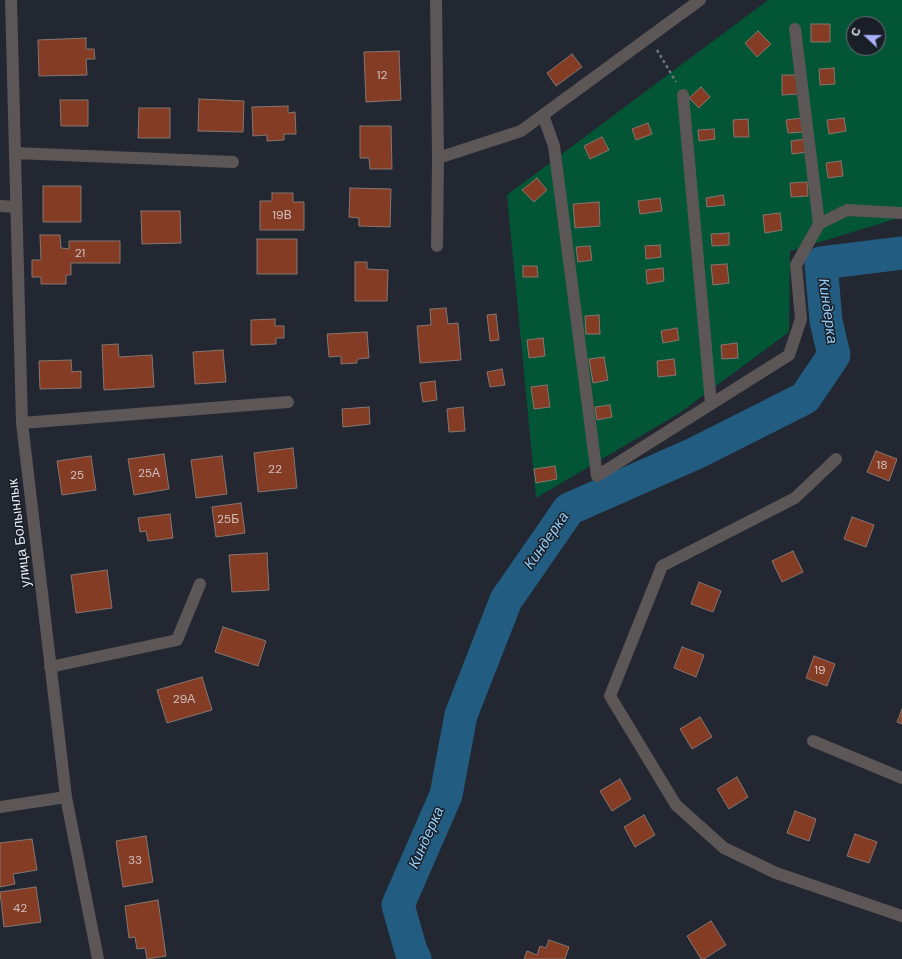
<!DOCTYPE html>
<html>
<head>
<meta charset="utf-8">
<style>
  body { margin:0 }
  #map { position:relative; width:902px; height:959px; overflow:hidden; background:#232731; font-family:"DM Sans",sans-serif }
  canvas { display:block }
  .north { position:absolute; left:846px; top:16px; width:40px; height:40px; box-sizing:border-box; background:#191e27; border:1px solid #6c7079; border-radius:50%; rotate:292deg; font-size:11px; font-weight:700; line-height:16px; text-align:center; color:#e9ecf3 }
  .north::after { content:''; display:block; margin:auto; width:14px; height:18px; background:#a7b1fc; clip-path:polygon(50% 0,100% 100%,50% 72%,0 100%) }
</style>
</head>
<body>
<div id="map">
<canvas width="902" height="959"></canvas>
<div class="north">С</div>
</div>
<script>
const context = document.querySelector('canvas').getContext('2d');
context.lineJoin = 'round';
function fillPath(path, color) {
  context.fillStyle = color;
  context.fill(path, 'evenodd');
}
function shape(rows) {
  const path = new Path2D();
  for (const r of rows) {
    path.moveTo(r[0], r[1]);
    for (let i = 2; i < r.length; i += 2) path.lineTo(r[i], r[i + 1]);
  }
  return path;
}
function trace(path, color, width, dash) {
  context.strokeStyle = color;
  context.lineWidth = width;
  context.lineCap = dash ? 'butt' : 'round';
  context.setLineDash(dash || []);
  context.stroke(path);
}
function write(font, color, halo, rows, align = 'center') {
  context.font = font + ' "DM Sans",sans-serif';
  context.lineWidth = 3;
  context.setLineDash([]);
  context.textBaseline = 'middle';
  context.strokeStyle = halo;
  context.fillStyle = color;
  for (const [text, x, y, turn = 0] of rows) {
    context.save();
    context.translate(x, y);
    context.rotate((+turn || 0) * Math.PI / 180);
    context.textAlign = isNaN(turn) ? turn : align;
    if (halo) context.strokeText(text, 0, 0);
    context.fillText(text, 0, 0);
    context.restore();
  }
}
fillPath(shape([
  [768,0,902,0,902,217,790,251,789,332,678,414,536,498,507,195],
  [854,24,878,24,878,48,854,48]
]), '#025636');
trace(shape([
  [415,959,411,951,398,905,446,795,461,715,506,600,569,509,696,453,805,398,834,355,826,321,821,263,902,253]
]), '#225c81', 33);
const building = shape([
  [811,24,830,24,830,42,811,42,811,24],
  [758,31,771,44,757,57,745,43,758,31],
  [86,38,86,49,94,49,95,59,86,59,87,75,39,76,38,40,86,38],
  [399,51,401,100,366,102,364,52,399,51],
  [572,54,582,67,556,86,547,73,572,54],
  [834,68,835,84,820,85,819,69,834,68],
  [782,75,797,75,798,94,782,95,782,75],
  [701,87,710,97,699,108,689,98,701,87],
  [199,99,244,101,243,132,198,131,199,99],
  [60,100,88,100,88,126,61,126,60,100],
  [288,106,288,113,295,112,296,134,284,134,284,140,267,141,267,135,253,136,252,107,288,106],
  [139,108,170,108,170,138,138,138,139,108],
  [801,118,803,132,788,133,786,120,801,118],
  [844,118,846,131,829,134,827,120,844,118],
  [748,119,749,137,734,137,733,120,748,119],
  [648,123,652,134,636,140,632,129,648,123],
  [360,126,391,126,392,169,370,169,369,158,360,158,360,126],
  [714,129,715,139,699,141,698,130,714,129],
  [602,137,609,150,590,159,584,146,602,137],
  [805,139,807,152,792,154,791,141,805,139],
  [841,161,843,176,828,178,826,163,841,161],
  [537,178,547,190,534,202,522,190,537,178],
  [807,182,808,196,791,197,790,183,807,182],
  [43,186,81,186,81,222,43,222,43,186],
  [350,188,391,189,390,227,359,226,359,218,349,217,350,188],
  [272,193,293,193,293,202,304,202,304,230,260,230,260,201,272,201,272,193],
  [723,195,725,205,707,207,706,198,723,195],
  [660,198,662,211,640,214,638,201,660,198],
  [599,202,600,226,575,228,573,204,599,202],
  [141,211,180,211,181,243,142,244,141,211],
  [780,213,782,230,765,233,763,215,780,213],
  [729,233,729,245,712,246,711,234,729,233],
  [40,235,60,235,61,248,69,249,69,241,120,241,120,263,71,263,71,275,66,275,66,284,41,284,41,277,32,277,32,260,41,260,40,235],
  [257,239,297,239,297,274,257,274,257,239],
  [660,245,661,257,646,259,645,246,660,245],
  [590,246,592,260,578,262,576,247,590,246],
  [355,262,367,262,367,269,388,270,387,301,355,301,355,262],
  [727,264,729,283,713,285,711,265,727,264],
  [523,266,537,266,538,277,523,277,523,266],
  [663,268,664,281,647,284,646,270,663,268],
  [446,308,448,324,458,323,461,360,420,363,417,326,431,325,430,309,446,308],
  [496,314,499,340,490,341,487,315,496,314],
  [599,315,600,334,586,334,585,316,599,315],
  [275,319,275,326,284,326,284,338,276,338,276,344,251,345,251,320,275,319],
  [677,328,679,340,663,343,661,331,677,328],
  [367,332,369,358,357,359,357,363,341,364,341,356,329,357,327,334,367,332],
  [543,338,545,356,529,358,527,340,543,338],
  [737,343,738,358,722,359,721,345,737,343],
  [118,344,119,357,152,355,154,387,104,390,102,345,118,344],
  [223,350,226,382,195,384,193,352,223,350],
  [604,357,608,380,593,383,589,359,604,357],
  [674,359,676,375,658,377,657,361,674,359],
  [71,360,72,372,81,371,81,388,40,389,39,361,71,360],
  [502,369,505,385,490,387,487,372,502,369],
  [435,381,437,400,423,402,420,383,435,381],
  [547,385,550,407,534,409,531,387,547,385],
  [610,405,612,417,597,420,595,407,610,405],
  [369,407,370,424,343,427,342,409,369,407],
  [463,407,465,431,449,432,447,409,463,407],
  [293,448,297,488,258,492,254,453,293,448],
  [876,451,897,459,889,481,867,472,876,451],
  [164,454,169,489,134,495,128,459,164,454],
  [91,456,96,490,62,495,57,461,91,456],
  [222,456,227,494,196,498,191,460,222,456],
  [555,466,557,479,536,483,534,469,555,466],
  [241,503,245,533,216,537,212,507,241,503],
  [170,514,173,538,148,541,146,531,140,532,138,518,170,514],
  [852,517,874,525,866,547,844,539,852,517],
  [793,551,803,572,782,582,772,561,793,551],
  [267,553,269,590,232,592,229,555,267,553],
  [107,570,112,608,76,613,71,575,107,570],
  [699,582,721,591,713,612,691,604,699,582],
  [223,627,266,641,258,666,215,652,223,627],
  [682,647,704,655,696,677,674,668,682,647],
  [814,656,835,664,827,686,806,678,814,656],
  [202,677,212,710,167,723,157,690,202,677],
  [902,709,902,724,897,722,902,709],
  [700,717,712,737,692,749,680,729,700,717],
  [737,777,748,797,729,809,717,789,737,777],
  [620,779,631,799,612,811,600,791,620,779],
  [795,811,816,819,809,841,787,833,795,811],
  [644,815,655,835,635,847,624,827,644,815],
  [855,834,877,842,869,863,847,856,855,834],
  [146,836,153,882,123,887,116,841,146,836],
  [32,839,37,870,13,874,15,884,0,887,0,843,32,839],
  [36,887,41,922,4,927,0,892,36,887],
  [158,900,166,956,147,959,145,948,137,949,135,937,129,938,125,906,158,900],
  [711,921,726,945,704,959,701,959,687,936,711,921],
  [549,940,569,947,565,959,524,959,527,951,537,955,540,946,546,948,549,940]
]);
fillPath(building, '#843c25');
trace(building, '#857671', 1);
trace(shape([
  [657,50,676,82]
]), '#71747d', 2.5, [3, 3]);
trace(shape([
  [11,0,22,423,66,797],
  [436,0,438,158],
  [795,29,819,224],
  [683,95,711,403],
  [543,115,554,146,597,476,789,355,801,319,796,265,819,224,847,210,902,213],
  [15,153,233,162],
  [0,206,16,207],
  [437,246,438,158,521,131,700,0],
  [22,423,288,402],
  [836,459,795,498,662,566,610,696,676,805,724,848,776,873,902,916],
  [50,667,177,640,200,584],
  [813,741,902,778],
  [0,807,66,797,98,959]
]), '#5c5656', 12);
write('12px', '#d0c0c0', null, [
  ["12",382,76],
  ["19В",282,216],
  ["21",80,254],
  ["18",882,466],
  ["22",275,470],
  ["25А",149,474],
  ["25",77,476],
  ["25Б",228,520],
  ["19",820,671],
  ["29А",184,700],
  ["33",135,861],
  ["42",20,909]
]);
write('14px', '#e9ecf3', '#191e27', [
  ["улица Болынлык",20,533,-97]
]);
write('italic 15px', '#95cdf6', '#191e27', [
  ["Киндерка",827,311,82],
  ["Киндерка",547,541,-55],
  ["Киндерка",427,838,-66]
]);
</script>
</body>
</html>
